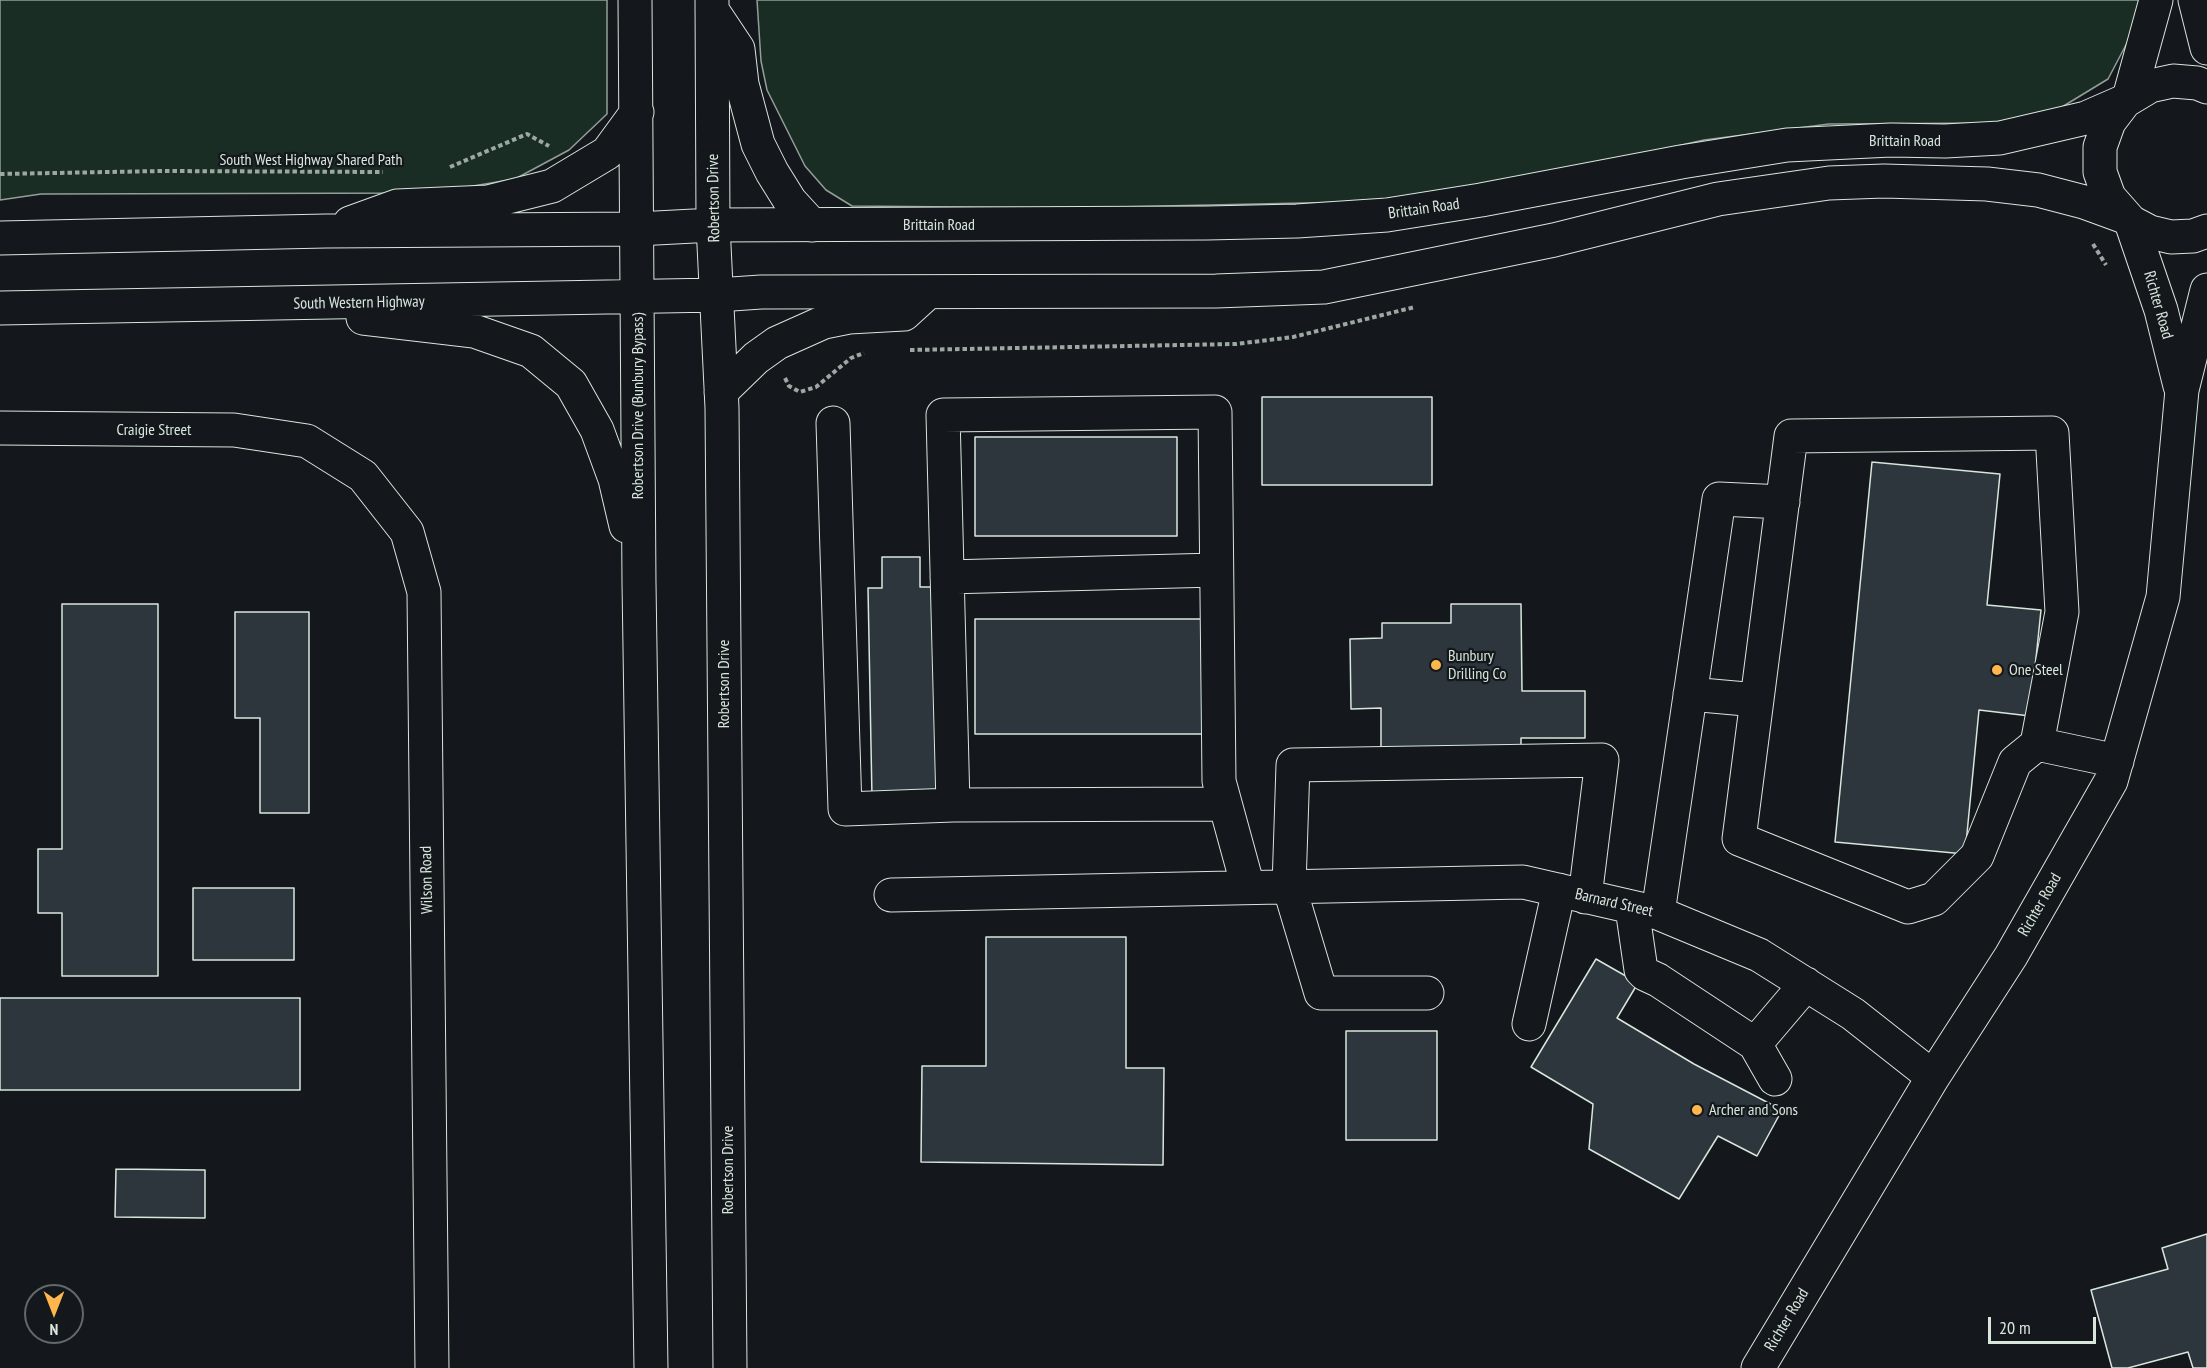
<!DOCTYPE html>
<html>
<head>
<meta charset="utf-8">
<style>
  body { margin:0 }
  #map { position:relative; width:2207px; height:1368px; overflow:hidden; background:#14181c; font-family:"PT Sans Narrow",sans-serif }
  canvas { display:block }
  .north { position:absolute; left:24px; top:1284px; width:60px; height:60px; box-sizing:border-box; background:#14181c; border:2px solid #626a69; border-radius:50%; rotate:180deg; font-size:16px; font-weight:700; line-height:24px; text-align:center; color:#d8e6dc }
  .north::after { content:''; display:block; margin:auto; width:21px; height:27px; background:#ffb74d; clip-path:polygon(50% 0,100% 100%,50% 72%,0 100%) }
  .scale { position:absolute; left:1988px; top:1317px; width:108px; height:27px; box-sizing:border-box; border:3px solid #d8e6dc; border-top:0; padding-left:8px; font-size:18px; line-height:21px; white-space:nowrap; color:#d8e6dc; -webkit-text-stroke:4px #14181c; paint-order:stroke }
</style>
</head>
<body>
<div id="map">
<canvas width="2207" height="1368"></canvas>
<div class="north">N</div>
<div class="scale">20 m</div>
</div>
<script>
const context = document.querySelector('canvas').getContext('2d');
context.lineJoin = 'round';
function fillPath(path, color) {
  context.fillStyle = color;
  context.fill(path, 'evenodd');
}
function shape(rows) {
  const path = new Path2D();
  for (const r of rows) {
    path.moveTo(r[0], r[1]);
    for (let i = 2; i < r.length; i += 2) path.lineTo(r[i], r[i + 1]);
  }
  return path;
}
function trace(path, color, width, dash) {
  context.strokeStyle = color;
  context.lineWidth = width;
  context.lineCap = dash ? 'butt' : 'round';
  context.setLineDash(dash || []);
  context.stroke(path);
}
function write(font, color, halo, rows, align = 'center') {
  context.font = font + ' "PT Sans Narrow",sans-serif';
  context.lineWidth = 4.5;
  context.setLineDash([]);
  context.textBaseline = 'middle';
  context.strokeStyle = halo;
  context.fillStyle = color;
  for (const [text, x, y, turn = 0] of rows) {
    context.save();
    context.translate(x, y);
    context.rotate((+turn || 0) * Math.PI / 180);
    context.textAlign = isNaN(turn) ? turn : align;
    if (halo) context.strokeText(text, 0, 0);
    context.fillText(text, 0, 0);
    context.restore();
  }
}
const green = shape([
  [0,0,607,0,607,114,569,150,515,179,431,193,41,194,0,200,0,0],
  [757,0,2142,0,2137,24,2108,79,2057,110,1991,123,1829,124,1704,140,1537,177,1397,201,1068,208,852,206,826,190,805,166,767,90,761,61,757,0]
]);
fillPath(green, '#1a2d24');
trace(green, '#939e99', 1.5);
const building = shape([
  [1262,397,1432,397,1432,485,1262,485,1262,397],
  [975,437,1177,437,1177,536,975,536,975,437],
  [1872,462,2000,474,1987,605,2041,610,2030,716,1979,710,1965,854,1835,842,1872,462],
  [882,557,920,557,920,587,935,587,939,797,872,798,868,588,882,588,882,557],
  [62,604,158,604,158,976,62,976,62,913,38,913,38,849,62,849,62,604],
  [1451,604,1521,604,1522,691,1585,691,1585,738,1521,738,1521,758,1381,756,1381,708,1351,709,1350,639,1382,638,1382,623,1451,623,1451,604],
  [235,612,309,612,309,813,260,813,260,718,235,718,235,612],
  [975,619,1203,619,1203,734,975,734,975,619],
  [193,888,294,888,294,960,193,960,193,888],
  [986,937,1126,937,1126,1068,1164,1068,1163,1165,921,1162,922,1066,986,1066,986,937],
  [1596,959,1638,983,1617,1018,1694,1064,1782,1110,1757,1156,1718,1136,1679,1199,1589,1149,1593,1104,1531,1067,1596,959],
  [0,998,300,998,300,1090,0,1090,0,998],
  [1346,1031,1437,1031,1437,1140,1346,1140,1346,1031],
  [116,1169,205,1170,205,1218,115,1217,116,1169],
  [2207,1234,2207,1368,2193,1368,2188,1352,2128,1368,2112,1368,2091,1290,2168,1269,2162,1248,2207,1234]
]);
fillPath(building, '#2c363c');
trace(building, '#d8e6dc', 1.5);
const minor = shape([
  [2195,0,2207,48],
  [2129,98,2156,0],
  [2131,222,2161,310,2180,386],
  [833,423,845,809,953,805],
  [0,428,234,430,307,441,363,476,407,532,424,592,432,1368],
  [947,577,1216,570],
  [1690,694,1757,700],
  [2037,744,2062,612,2052,433,1791,436,1739,839,1908,907,1934,899,1977,856,2015,762,2037,744,2117,761],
  [1225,804,953,805,943,415,1215,412,1219,781,1248,887],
  [891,895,1523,882,1658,913,1759,955,1853,1014,1933,1077],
  [1632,908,1641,970,1645,974,1658,980,1755,1044,1775,1079],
  [1658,913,1719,499,1783,502],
  [1427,993,1321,993,1289,886,1293,765,1602,760,1585,897],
  [1529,1024,1559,890],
  [1755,1044,1806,984],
  [1758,1368,1933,1077,2011,956,2111,781,2163,597,2182,390,2207,290]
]);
const major = shape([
  [2207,87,2197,83,2173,81,2150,86,2125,101,2109,122,2100,147,2100,172,2109,197,2131,222,2150,232,2171,237,2193,236,2207,231],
  [713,225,1207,223,1297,221,1387,215,1481,200,1681,162,1787,145,1891,140,1945,141,2000,138,2086,118,2125,101],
  [717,295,761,292,1216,291,1324,287,1554,240,1718,199,1829,183,1884,181,1987,184,2038,190,2084,202,2125,217]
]);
const highway = shape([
  [635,0,639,583,651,1368],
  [712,0,713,225,722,408,730,1368],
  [712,10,738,49,742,84,758,144,772,172,790,201,812,225],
  [350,223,397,206,488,202,552,186,607,153,637,112],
  [0,238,326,231,637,229,713,225],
  [0,308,717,295],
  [363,318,474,331,531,351,571,384,597,430,615,479,626,526],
  [721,392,756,358,777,343,824,322,849,317,904,314,927,293]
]);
trace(minor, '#d8e6dc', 35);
trace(major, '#d8e6dc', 35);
trace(highway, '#d8e6dc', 35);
trace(shape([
  [450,167,527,134,549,146],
  [0,174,162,171,383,172],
  [2093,244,2106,265],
  [910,350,1236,344,1293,337,1415,307],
  [785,378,789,386,800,392,816,387,851,358,864,353]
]), '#9da8a2', 4, [4.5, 3]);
trace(minor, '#14181c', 33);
trace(major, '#14181c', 33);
trace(highway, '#14181c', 33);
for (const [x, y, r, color] of [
  [1436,665,6,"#ffb74d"],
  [1997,670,6,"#ffb74d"],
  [1697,1110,6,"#ffb74d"]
]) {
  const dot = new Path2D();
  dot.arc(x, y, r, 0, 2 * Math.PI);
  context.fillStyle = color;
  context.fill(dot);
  trace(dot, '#14181c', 2);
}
write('16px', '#d8e6dc', '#14181c', [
  ["Brittain Road",1905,141],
  ["South West Highway Shared Path",311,160],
  ["Robertson Drive",714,198,-91],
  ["Brittain Road",1424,209,-8],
  ["Brittain Road",939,225],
  ["South Western Highway",359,303,-1],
  ["Richter Road",2158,305,74],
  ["Robertson Drive (Bunbury Bypass)",638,406,-90],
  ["Craigie Street",154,430],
  ["Robertson Drive",724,684,-90],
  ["Wilson Road",427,880,-91],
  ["Barnard Street",1614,903,13],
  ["Richter Road",2040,905,-60],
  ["Robertson Drive",728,1170,-90],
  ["Richter Road",1787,1320,-59]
]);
write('16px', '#d8e6dc', '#14181c', [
  ["Bunbury",1448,656],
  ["Drilling Co",1448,674],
  ["One Steel",2009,670],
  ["Archer and Sons",1709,1110]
], 'left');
</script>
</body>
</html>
